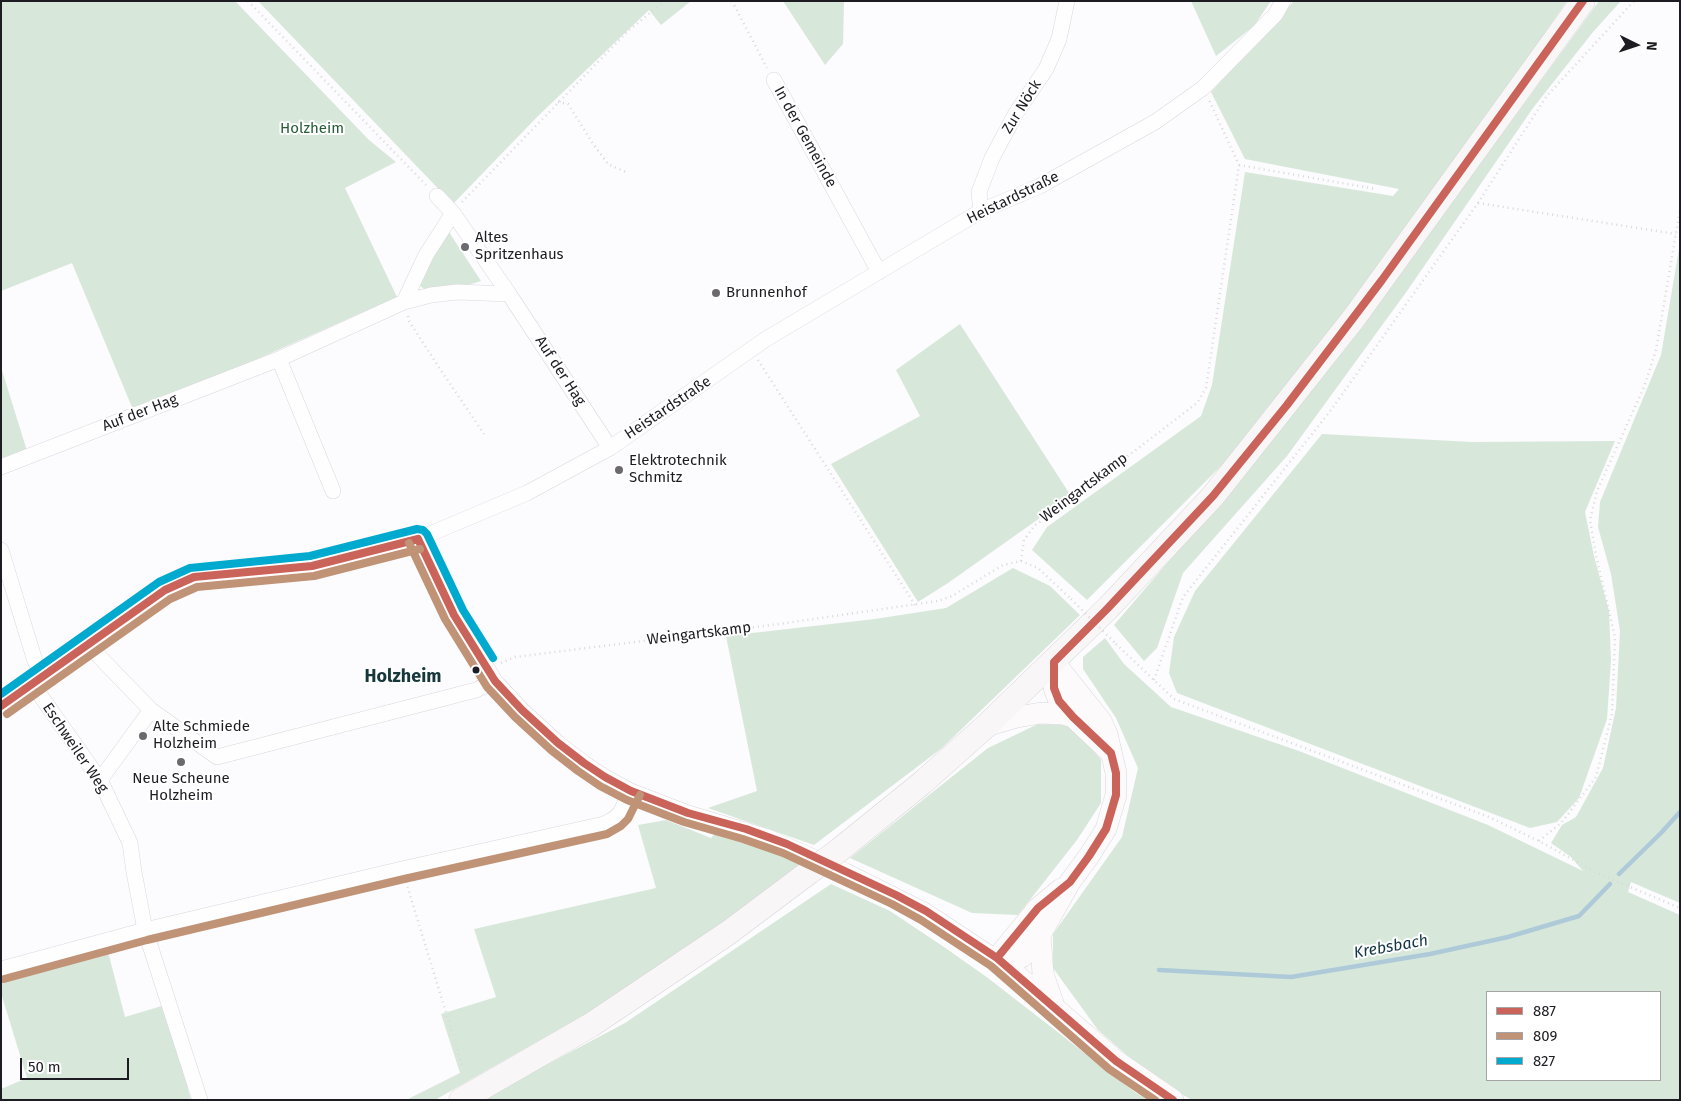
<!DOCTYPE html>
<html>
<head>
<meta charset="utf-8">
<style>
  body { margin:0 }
  #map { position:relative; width:1681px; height:1101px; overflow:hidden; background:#fcfbfd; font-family:"Fira Sans",sans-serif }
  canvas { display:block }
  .frame { position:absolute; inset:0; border:2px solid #1e1c23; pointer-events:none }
  .legend { position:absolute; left:1486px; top:991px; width:175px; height:90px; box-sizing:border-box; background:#fff; border:1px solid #a5a4a7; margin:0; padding:6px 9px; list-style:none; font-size:15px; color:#1e1c23 }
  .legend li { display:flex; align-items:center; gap:10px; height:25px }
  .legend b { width:25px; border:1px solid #a5a4a7 }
  .north { position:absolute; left:1611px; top:20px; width:50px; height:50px; -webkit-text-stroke:4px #fff; paint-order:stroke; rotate:94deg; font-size:14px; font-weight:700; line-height:20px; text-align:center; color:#1e1c23 }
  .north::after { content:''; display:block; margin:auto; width:18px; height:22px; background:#1e1c23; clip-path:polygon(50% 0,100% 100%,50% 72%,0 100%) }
  .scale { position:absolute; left:20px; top:1058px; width:109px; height:22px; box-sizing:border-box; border:2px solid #1e1c23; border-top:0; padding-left:6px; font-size:15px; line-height:18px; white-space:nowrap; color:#1e1c23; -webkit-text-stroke:4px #fff; paint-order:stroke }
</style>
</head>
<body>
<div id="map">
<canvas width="1681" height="1101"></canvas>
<div class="frame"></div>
<ul class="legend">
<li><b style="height:6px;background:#ca635a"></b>887</li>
<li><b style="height:6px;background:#c09276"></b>809</li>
<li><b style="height:6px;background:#00a9ce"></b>827</li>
</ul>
<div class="north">N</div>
<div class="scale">50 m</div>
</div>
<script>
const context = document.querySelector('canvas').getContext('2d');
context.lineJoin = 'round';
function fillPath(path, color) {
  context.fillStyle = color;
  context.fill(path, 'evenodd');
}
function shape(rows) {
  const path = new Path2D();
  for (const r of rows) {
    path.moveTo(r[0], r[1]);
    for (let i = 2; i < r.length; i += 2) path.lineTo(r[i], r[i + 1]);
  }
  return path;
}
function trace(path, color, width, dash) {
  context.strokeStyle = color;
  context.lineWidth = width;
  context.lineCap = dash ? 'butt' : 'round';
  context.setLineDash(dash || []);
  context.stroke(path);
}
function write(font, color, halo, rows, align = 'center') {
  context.font = font + ' "Fira Sans",sans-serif';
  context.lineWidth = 4;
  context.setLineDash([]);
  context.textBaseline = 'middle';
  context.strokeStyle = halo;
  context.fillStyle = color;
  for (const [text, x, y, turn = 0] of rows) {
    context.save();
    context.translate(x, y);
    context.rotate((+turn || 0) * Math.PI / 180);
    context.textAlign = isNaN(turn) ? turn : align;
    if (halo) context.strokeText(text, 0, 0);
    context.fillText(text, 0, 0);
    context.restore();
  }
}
fillPath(shape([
  [1,1,235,1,369,140,396,162,345,188,397,297,208,381,134,412,72,263,1,291],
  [258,1,691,1,661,25,649,10,538,116,453,204],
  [783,1,844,1,843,44,825,65],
  [1191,1,1271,1,1254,26,1216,56],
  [1294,1,1567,1,1401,241,1261,426,1087,600,1032,550,1047,527,1201,416,1212,385,1245,172,1393,196,1399,189,1245,159,1211,92],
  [1599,1,1621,1,1593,32,1533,108,1407,291,1287,456,1183,573,1157,648,1144,661,1114,625,1281,430,1394,282],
  [447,229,481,281,455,289,428,292,419,285],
  [1680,243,1680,903,1631,882,1628,892,1680,915,1680,1100,1192,1100,1153,1078,1098,1030,1053,968,1053,934,1122,837,1138,768,1116,718,1083,669,1083,657,1105,638,1124,664,1171,707,1299,751,1488,825,1583,871,1571,857,1551,843,1562,825,1576,817,1603,768,1616,708,1620,631,1611,574,1598,527,1600,502,1661,355],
  [1487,992,1660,992,1660,1080,1487,1080],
  [960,324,1071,496,948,583,918,602,831,464,920,416,896,370],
  [1,367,27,451,1,462],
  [1322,434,1472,442,1615,441,1585,512,1594,556,1609,611,1611,660,1607,719,1579,798,1557,822,1530,828,1177,693,1169,673,1174,637,1195,591],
  [1013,568,1050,586,1080,615,942,748,814,845,708,808,757,791,726,636,875,619,946,608],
  [1038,724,1073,725,1101,760,1101,803,1077,840,1018,915,972,913,850,858,988,748],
  [666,820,711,838,717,831,770,848,802,865,724,923,586,1014,435,1100,406,1100,460,1073,441,1014,496,997,474,929,656,888,638,825],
  [831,884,890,911,944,947,988,978,1136,1093,1149,1100,480,1100,625,1023],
  [107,948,125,1017,165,1005,191,1100,1,1100,1,1089,27,1078,1,993,1,977]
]), '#d7e8db');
trace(shape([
  [1619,874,1661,833,1680,812],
  [1159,970,1291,977,1430,954,1508,937,1579,916,1610,884]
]), '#aecad9', 4.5);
const street = shape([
  [774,80,879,272],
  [437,196,453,213,509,294],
  [981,211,979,192,992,158,1016,113,1046,69,1059,39,1067,1],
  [404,302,426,255,453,213],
  [279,359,333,491],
  [1,467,279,359,404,302,431,295,457,292,509,294,610,448],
  [418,539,454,615,495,681,522,710,558,743,584,763,605,777,631,791,688,813,768,837,846,871,926,911,997,958],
  [1,550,35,661,43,677],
  [88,645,151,710,217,757,476,690,495,681],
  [33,685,100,780,130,843,134,872,145,930,200,1100],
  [1,706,165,590,194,577,312,566,418,539,527,493,610,448,766,339,981,211,1040,186,1155,122,1203,88,1275,15,1283,1],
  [100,780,151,710],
  [1,969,145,930,402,869,604,824,615,818,620,813,631,791]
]);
const secondary = shape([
  [1054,662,1054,688,1059,701,1073,717,1111,753],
  [986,726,1017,717,1041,713,1063,714,1073,717],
  [1040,934,1043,974,1054,1006],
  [997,958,1007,959,1022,957,1036,942,1070,882,1089,856,1106,829,1116,795,1116,773,1107,734,1101,721,1054,662],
  [997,958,1116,1061,1173,1100],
  [997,958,1038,908,1061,889]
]);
const primary = shape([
  [838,851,922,783,986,726,1107,609,1213,496,1354,318,1583,1],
  [461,1100,591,1025,728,933,812,870]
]);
trace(street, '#d9d7dc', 16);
trace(secondary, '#d9d7dc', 22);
trace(primary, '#d6d4d7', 25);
trace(shape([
  [248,1,427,186],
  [732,1,767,68],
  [558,102,568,104,593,144,608,164,628,173],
  [1239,165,1376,189],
  [462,202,629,30,665,1],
  [1478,203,1676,234],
  [408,316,409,321,440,369,484,434],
  [758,360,915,605],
  [1021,561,1038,568,1071,599],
  [1116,644,1174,699,1489,817,1539,841,1599,874,1680,908],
  [501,663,515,657,779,624,938,601,952,596,1003,565,1021,561,1024,540,1035,525,1051,515,1197,403,1206,388,1239,165,1209,100],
  [1154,680,1183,597,1331,410,1478,203,1546,97,1634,1],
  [1539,841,1562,822,1596,777,1612,714,1615,637,1596,555,1590,520,1597,491,1644,387,1656,350,1680,210],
  [406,882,463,1068]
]), '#d9d9d9', 2.5, [1, 4]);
trace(street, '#fffeff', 15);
trace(secondary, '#fcfafa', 21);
trace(primary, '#f9f6f7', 24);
const primaryBridge = shape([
  [812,870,838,851]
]);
trace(primaryBridge, '#d6d4d7', 25, []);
trace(shape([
  [1071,599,1116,644]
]), '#d9d9d9', 2.5, [1, 4]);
trace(primaryBridge, '#f9f6f7', 24);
trace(shape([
  [418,539,454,615,495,681,522,710,558,743,584,763,605,777,631,791,688,813,746,829,787,844,896,895,926,911,997,958,1116,1061,1173,1100],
  [1,706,165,590,194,577,312,566,418,539],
  [997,958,1038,908,1070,882,1089,856,1106,829,1116,795,1116,773,1111,753,1073,717,1059,701,1054,688,1054,662,1107,609,1213,496,1287,405,1382,280,1583,1]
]), '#ca635a', 8);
trace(shape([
  [409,543,445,619,487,687,515,717,551,750,578,771,600,786,627,800,684,822,743,839,783,853,892,904,921,920,991,966,1109,1069,1155,1100],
  [7,714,170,599,197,587,314,576,420,549],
  [4,979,147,940,404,879,607,834,621,826,628,819,640,795]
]), '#c09276', 8);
trace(shape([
  [1,694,159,582,190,568,310,556,417,529,423,530,427,534,463,610,493,658]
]), '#00a9ce', 8);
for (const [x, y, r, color] of [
  [465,247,5,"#6c6a6f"],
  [716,293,5,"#6c6a6f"],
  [619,470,5,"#6c6a6f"],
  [476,670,4.5,"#1e1c23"],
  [143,736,5,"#6c6a6f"],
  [181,762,5,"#6c6a6f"]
]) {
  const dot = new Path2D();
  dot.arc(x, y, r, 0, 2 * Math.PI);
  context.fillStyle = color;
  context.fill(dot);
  trace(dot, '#fff', 2);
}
write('15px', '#1e1c23', '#fff', [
  ["Zur Nöck",1022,107,-58],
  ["In der Gemeinde",805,137,61],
  ["Heistardstraße",1013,198,-26],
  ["Auf der Hag",560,371,57],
  ["Heistardstraße",668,408,-34],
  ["Auf der Hag",140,413,-21],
  ["Weingartskamp",1084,488,-37],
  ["Weingartskamp",699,634,-7],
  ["Eschweiler Weg",75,748,56]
]);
write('15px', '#265b36', '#fff', [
  ["Holzheim",312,129]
]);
write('15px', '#1e1c23', '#fff', [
  ["Altes",475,238],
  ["Spritzenhaus",475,255],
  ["Brunnenhof",726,293],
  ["Elektrotechnik",629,461],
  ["Schmitz",629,478],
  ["Alte Schmiede",153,727],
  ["Holzheim",153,744],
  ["Neue Scheune",181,779,"center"],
  ["Holzheim",181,796,"center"]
], 'left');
write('italic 16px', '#133647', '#fff', [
  ["Krebsbach",1391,947,-10]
]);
write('bold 18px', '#16383b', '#fff', [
  ["Holzheim",403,677]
]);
</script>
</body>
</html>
